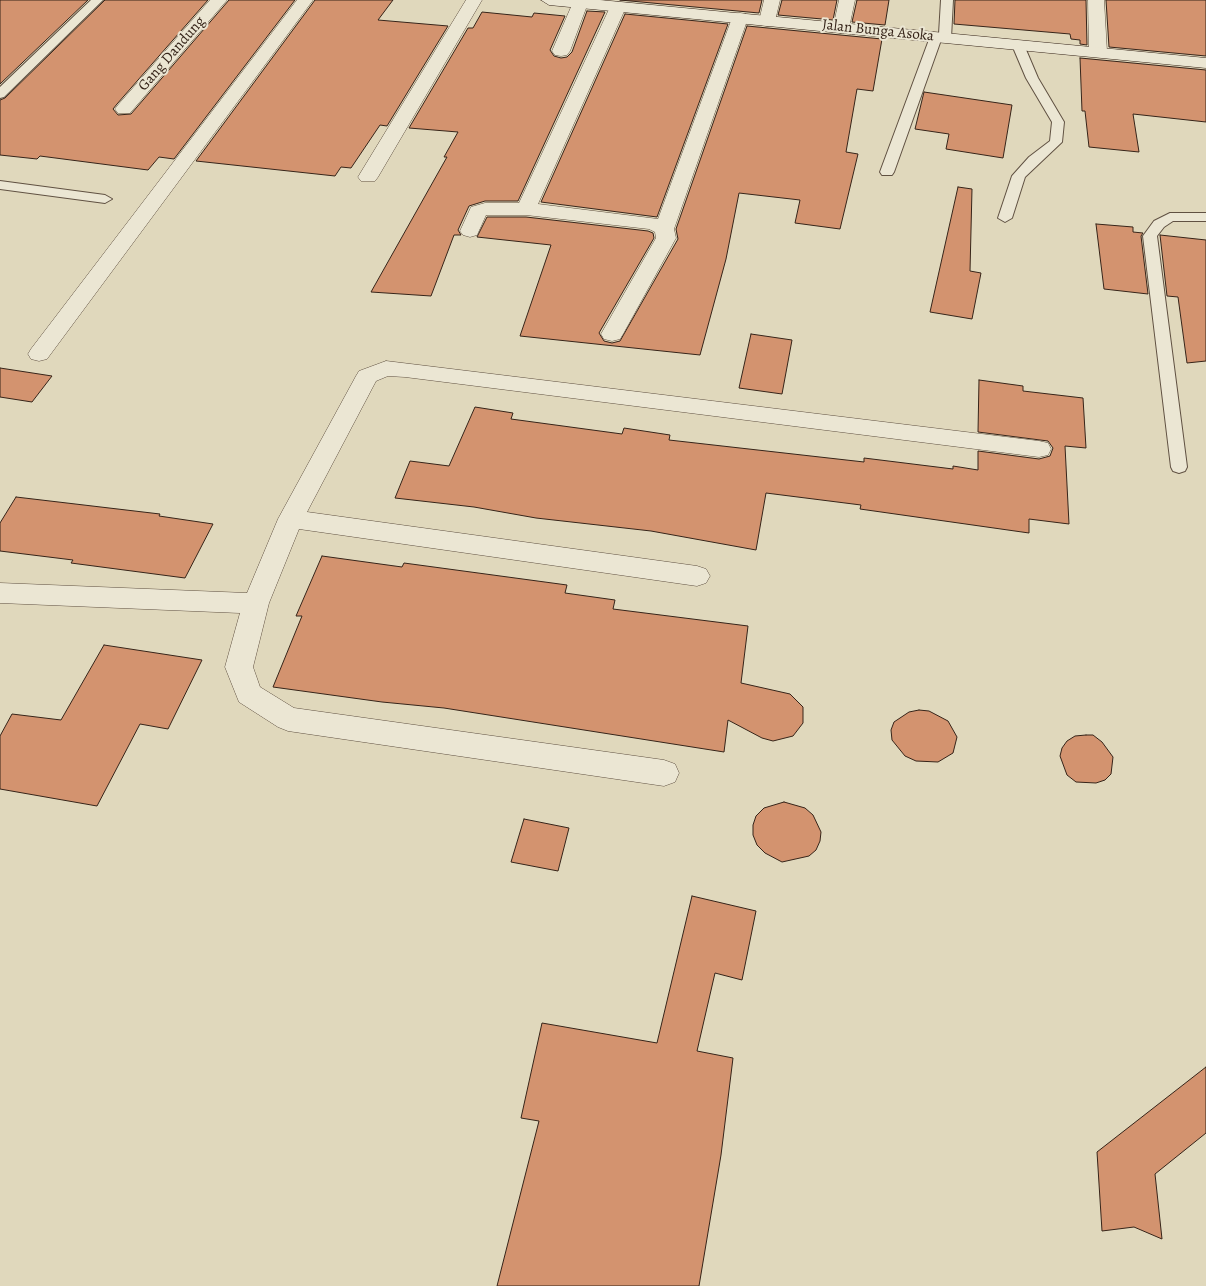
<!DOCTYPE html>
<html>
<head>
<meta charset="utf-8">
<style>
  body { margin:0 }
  canvas { display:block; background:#e0d8bc }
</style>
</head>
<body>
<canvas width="1206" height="1286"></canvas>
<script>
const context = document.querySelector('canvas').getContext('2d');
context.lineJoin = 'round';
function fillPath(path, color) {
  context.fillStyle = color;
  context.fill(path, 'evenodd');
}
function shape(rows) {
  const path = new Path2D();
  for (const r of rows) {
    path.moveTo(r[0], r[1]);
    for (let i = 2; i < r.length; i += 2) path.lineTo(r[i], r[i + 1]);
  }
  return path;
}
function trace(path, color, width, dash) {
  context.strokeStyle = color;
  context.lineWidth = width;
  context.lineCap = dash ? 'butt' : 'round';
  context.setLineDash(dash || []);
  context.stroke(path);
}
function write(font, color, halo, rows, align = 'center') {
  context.font = font + ' Alegreya,serif';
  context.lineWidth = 4;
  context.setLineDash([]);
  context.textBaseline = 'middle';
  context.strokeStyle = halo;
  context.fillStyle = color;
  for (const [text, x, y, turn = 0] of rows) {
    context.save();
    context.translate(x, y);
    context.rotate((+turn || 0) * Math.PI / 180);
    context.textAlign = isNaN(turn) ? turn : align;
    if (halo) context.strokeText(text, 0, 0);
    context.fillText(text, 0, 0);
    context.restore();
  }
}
const building = shape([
  [0,0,88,0,0,84,0,0],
  [105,0,208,0,117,104,113,109,118,115,131,114,229,0,295,0,174,159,159,157,148,170,40,156,37,159,0,155,0,100,5,98,105,0],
  [315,0,393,0,378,20,448,26,387,126,380,125,351,168,341,167,335,176,196,161,315,0],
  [620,0,762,0,759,13,620,0],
  [782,0,837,0,833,20,778,15,782,0],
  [857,0,889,0,885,25,852,22,857,0],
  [955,0,1086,0,1087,45,1080,44,1080,40,1071,39,1070,34,954,24,955,0],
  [1106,0,1206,0,1206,56,1109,47,1106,0],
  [587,11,605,12,518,201,485,201,469,206,458,230,461,235,454,235,431,296,371,292,447,157,444,157,458,132,409,128,468,28,473,28,482,12,532,17,534,13,565,16,550,50,554,56,561,58,567,57,572,52,587,11],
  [625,14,728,24,657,217,541,202,625,14],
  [747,26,882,39,873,91,857,89,846,152,858,154,840,229,795,223,800,200,739,193,726,259,700,355,520,336,551,245,477,237,487,217,526,217,648,231,653,233,654,238,599,333,604,341,612,343,620,341,678,239,676,229,747,26],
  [1080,58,1206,70,1206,122,1133,114,1139,152,1089,147,1085,111,1082,111,1080,58],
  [924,92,1012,105,1003,158,946,149,949,134,915,129,924,92],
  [958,187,972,189,970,271,981,273,972,319,930,312,958,187],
  [1096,224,1133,227,1133,232,1143,233,1141,236,1148,294,1104,289,1096,224],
  [1160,235,1206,240,1206,361,1187,363,1178,297,1167,296,1160,235],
  [751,334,792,340,782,394,739,388,751,334],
  [0,368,52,376,32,402,0,397,0,368],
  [979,380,1023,386,1023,391,1083,398,1086,448,1065,446,1069,524,1029,519,1029,533,860,509,861,505,766,493,756,550,651,531,536,518,474,507,395,498,410,461,449,466,475,407,513,413,511,419,622,434,624,428,670,435,669,440,864,462,864,458,953,469,953,466,978,470,978,451,1039,459,1050,456,1053,448,1048,441,978,432,979,380],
  [16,497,160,514,159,516,213,524,185,578,71,563,73,560,0,551,0,523,16,497],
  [322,556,402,567,404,563,567,585,565,593,615,600,613,609,748,626,741,683,790,694,803,707,803,723,793,736,773,741,762,738,728,720,724,752,444,708,382,702,273,687,302,616,296,616,322,556],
  [104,645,202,660,168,729,140,724,97,806,0,789,0,736,12,714,61,720,104,645],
  [919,710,929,711,948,721,957,737,953,753,938,762,916,761,905,756,892,740,891,730,894,722,909,712,919,710],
  [1086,735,1093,735,1102,742,1113,757,1111,774,1105,780,1096,783,1076,782,1067,775,1060,756,1062,748,1067,741,1075,736,1086,735],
  [784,802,805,808,813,815,821,832,820,841,816,850,809,856,782,862,765,853,757,845,753,835,753,825,756,816,764,808,784,802],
  [524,819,569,828,558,871,511,862,524,819],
  [692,896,756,911,742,980,715,973,697,1051,733,1058,721,1155,699,1286,497,1286,539,1121,521,1118,542,1023,657,1043,692,896],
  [1206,1067,1206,1133,1155,1174,1162,1239,1134,1227,1102,1231,1097,1152,1206,1067]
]);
fillPath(building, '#d3936f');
trace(building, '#362419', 1);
const lane = shape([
  [91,0,103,0,4,97,0,98,0,87,91,0],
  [941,0,953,0,951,38,945,41,941,40,894,172,892,175,882,175,880,172,930,37,932,35,939,34,941,0],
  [1018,42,1024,45,1038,78,1064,122,1062,142,1025,177,1012,218,1005,222,998,218,1012,176,1029,157,1050,141,1052,122,1026,78,1012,45,1018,42],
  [0,181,105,195,112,199,105,203,0,189,0,181],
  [1170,213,1206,213,1206,221,1173,221,1164,227,1157,236,1187,467,1185,471,1179,473,1173,471,1171,467,1143,236,1154,221,1170,213]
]);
const street = shape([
  [210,0,227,0,130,113,118,113,115,109,118,105,210,0],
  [297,0,313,0,47,359,39,361,31,359,28,354,31,349,297,0],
  [466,0,482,0,378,177,375,181,361,181,358,177,466,0],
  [574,0,586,0,588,3,570,51,567,55,561,56,555,55,552,51,574,0],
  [764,0,780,0,775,21,773,25,767,26,761,25,759,21,764,0],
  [839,0,855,0,849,28,847,32,841,33,835,32,833,28,839,0],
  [1088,0,1104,0,1107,52,1104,56,1098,57,1092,56,1089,52,1088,0],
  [618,2,626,7,538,204,658,219,732,18,734,14,740,13,746,14,748,18,674,229,676,238,623,334,620,339,612,341,604,339,601,334,656,238,655,232,649,229,526,215,486,215,477,235,470,237,463,235,460,231,471,207,485,203,519,203,610,7,618,2],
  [386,361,1039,441,1048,443,1051,449,1048,455,1039,457,405,377,388,376,376,381,307,512,697,566,706,569,710,576,706,583,697,586,299,529,269,603,253,667,260,687,294,708,664,760,675,764,679,773,675,782,664,786,288,731,278,727,239,702,225,667,240,613,0,603,0,583,247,593,278,519,356,376,359,371,386,361]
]);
const secondary = shape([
  [541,0,600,0,1206,58,1206,68,549,5,541,0]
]);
trace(lane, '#605142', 2);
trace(street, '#605142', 1);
trace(secondary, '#362419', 1);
fillPath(lane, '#ebe6d3');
fillPath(street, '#ebe6d3');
fillPath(secondary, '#ebe6d3');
write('15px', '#362419', '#ebe6d3', [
  ["Jalan Bunga Asoka",878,31,6],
  ["Gang Dandung",172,54,-49]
]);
</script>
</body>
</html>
